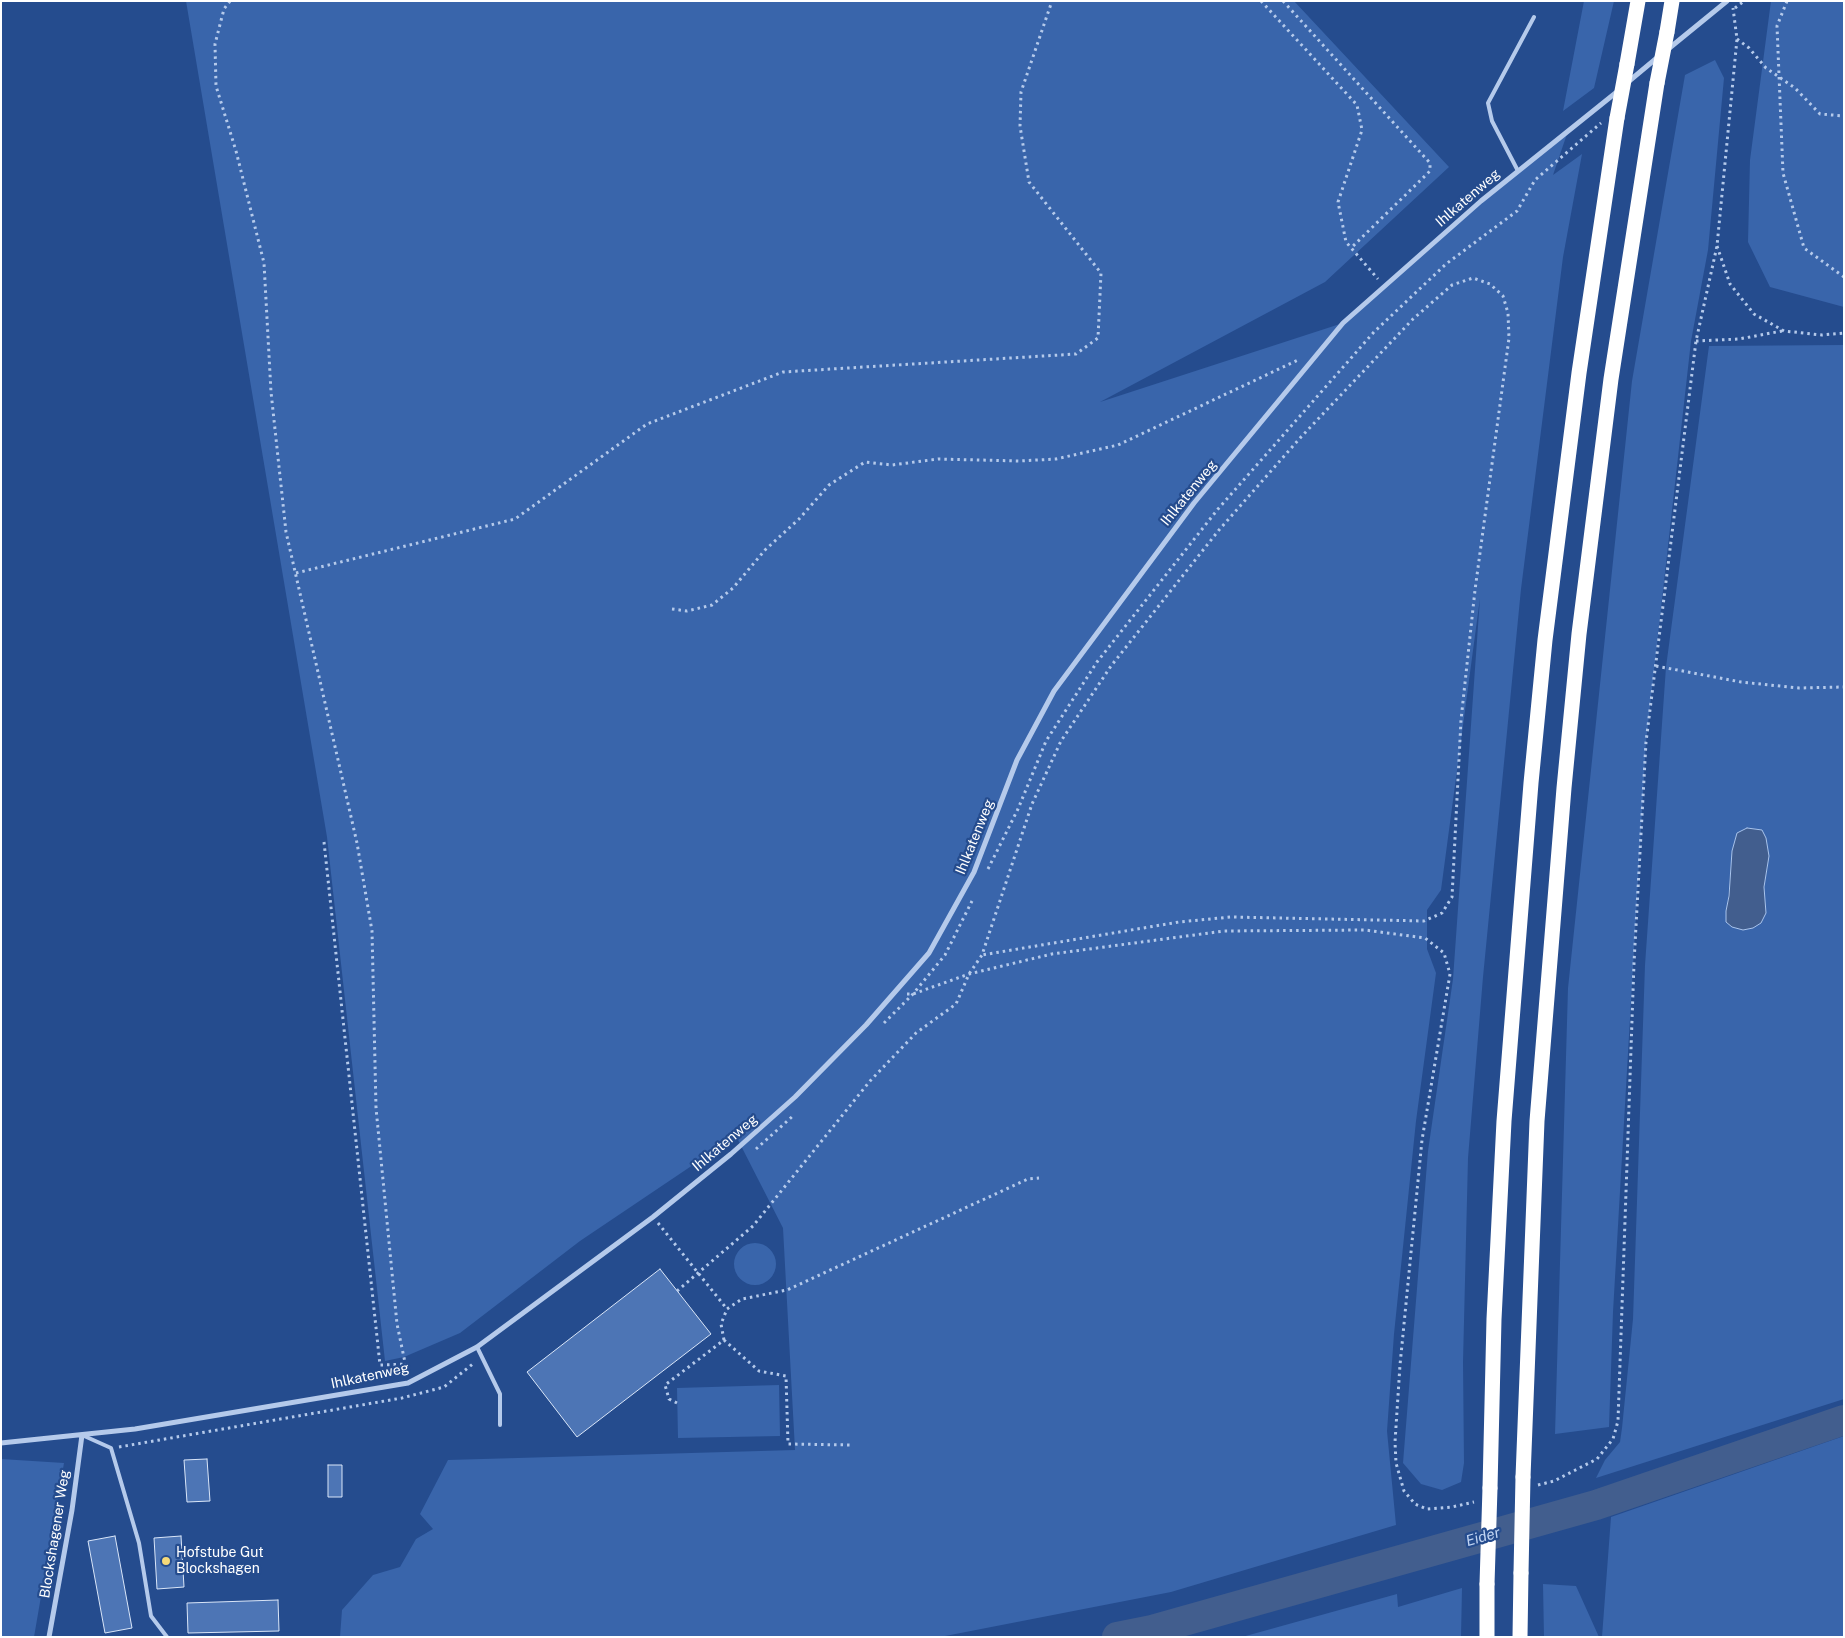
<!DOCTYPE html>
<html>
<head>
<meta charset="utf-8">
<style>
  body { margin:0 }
  #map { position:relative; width:1845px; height:1638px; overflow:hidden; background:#254c8e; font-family:"Public Sans",sans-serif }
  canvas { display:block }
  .frame { position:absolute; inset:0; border:2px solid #fff; pointer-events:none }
</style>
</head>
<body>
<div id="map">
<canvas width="1845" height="1638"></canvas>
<div class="frame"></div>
</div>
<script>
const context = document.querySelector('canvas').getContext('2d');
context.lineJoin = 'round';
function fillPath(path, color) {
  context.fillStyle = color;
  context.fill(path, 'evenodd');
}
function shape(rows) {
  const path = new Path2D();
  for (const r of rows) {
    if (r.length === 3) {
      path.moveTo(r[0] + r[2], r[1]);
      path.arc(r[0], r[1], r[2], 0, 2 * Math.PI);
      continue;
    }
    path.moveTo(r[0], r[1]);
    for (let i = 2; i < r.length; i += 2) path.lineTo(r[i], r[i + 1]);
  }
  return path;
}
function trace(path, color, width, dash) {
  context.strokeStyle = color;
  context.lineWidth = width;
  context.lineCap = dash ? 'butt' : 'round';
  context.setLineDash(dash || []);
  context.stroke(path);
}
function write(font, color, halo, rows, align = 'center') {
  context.font = font + ' "Public Sans",sans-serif';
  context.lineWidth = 4.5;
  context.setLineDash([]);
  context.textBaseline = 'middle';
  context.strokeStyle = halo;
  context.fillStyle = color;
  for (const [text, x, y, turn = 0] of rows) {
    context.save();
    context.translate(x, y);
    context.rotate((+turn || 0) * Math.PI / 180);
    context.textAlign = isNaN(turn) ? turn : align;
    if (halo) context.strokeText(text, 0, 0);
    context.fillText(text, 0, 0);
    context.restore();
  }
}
fillPath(shape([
  [186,1,1294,1,1449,167,1325,282,1100,402,1343,323,1481,201,1568,131,1553,175,1582,154,1563,257,1521,589,1483,977,1468,1158,1463,1362,1464,1463,1461,1482,1442,1490,1421,1484,1403,1463,1428,1151,1453,979,1480,598,1441,890,1427,910,1427,949,1436,973,1416,1121,1394,1334,1387,1431,1396,1525,1171,1592,940,1637,340,1637,342,1610,373,1575,400,1567,416,1539,433,1529,420,1514,448,1460,795,1450,783,1228,736,1136,580,1241,460,1333,404,1357,385,1361,327,837],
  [1584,1,1614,1,1594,88,1563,111],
  [1771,1,1844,1,1844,307,1770,287,1748,242,1750,160],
  [1715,60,1724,78,1708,250,1691,341,1646,742,1613,1312,1609,1427,1555,1434,1568,988,1632,381,1685,75],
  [1844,345,1844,1399,1596,1478,1605,1460,1620,1442,1622,1428,1633,1319,1645,965,1666,667,1709,346],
  [1747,828,1762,830,1768,864,1764,888,1766,913,1726,922,1732,851,1737,833],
  [755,1264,21],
  [779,1385,780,1436,678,1438,677,1388],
  [1844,1436,1844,1637,1602,1637,1611,1517],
  [1,1459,64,1463,34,1637,1,1637],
  [1543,1584,1576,1586,1599,1637,1544,1637],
  [1462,1588,1461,1637,1242,1637,1397,1594,1398,1607]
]), '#3965ab');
const water = shape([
  [1747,828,1762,830,1766,838,1769,856,1764,887,1766,913,1761,923,1753,928,1743,930,1732,927,1726,922,1726,911,1729,896,1732,851,1737,833,1747,828]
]);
fillPath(water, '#425e8e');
trace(water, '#a9c4ec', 1);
trace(shape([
  [1117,1637,1152,1630,1596,1505,1844,1420]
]), '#425e8e', 30);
const building = shape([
  [660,1269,711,1334,577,1437,527,1372,660,1269],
  [207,1459,210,1501,187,1502,184,1460,207,1459],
  [328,1465,342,1465,342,1497,328,1497,328,1465],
  [115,1536,132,1628,105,1633,88,1541,115,1536],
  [181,1536,184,1587,157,1589,154,1538,181,1536],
  [278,1600,279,1631,188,1633,187,1603,278,1600]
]);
fillPath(building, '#4d75b5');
trace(building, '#dae6f8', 1);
trace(shape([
  [230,1,224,9,215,44,216,86,236,151,264,263,271,392,286,532,357,843,372,931,376,1108,397,1324,407,1372],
  [1261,1,1357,105,1362,130,1338,202,1346,242,1378,279],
  [1283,1,1430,163,1430,171,1351,248],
  [1787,1,1777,26,1783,173,1804,248,1844,277],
  [1735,8,1744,1],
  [1737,39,1749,48,1766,68,1795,88,1820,114,1844,116],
  [1717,246,1730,284,1754,314,1784,331,1822,335,1844,333],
  [1696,341,1739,339,1782,331],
  [296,573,515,519,647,424,783,372,1076,354,1098,338,1101,273,1029,182,1020,126,1021,92,1052,1],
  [672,609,687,611,712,605,733,588,765,550,799,519,829,485,865,462,892,465,938,459,1019,461,1056,459,1118,445,1298,360],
  [1656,666,1741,682,1799,688,1844,687],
  [324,842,380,1365,406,1364],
  [988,869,1018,809,1046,741,1097,662,1218,509,1374,332,1446,264,1517,211,1535,180,1601,123],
  [907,994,913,994,969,974,1052,954,1224,931,1365,930,1425,938,1444,953,1450,974,1422,1140,1400,1365,1395,1442,1396,1463,1404,1491,1415,1504,1427,1509,1452,1507,1474,1502],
  [884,1023,913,994,945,955,972,901],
  [756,1149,794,1115],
  [658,1223,727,1309],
  [677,1291,753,1226,870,1081,916,1033,956,1004,969,974,982,955,1032,804,1061,741,1111,666,1219,530,1301,437,1413,319,1452,285,1473,278,1490,284,1503,296,1508,313,1509,338,1475,590,1461,720,1452,897,1442,913,1424,921,1231,917,1179,922,982,955],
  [724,1340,721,1324,727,1309,742,1299,787,1290,1028,1179,1039,1178],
  [677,1403,669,1399,665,1385,724,1340,759,1371,786,1376,788,1444,851,1445],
  [119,1447,402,1398,444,1387,474,1363],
  [1538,1485,1554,1481,1597,1459,1613,1439,1618,1421,1634,963,1646,742,1696,341,1717,246,1737,39,1733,8]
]), '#b5caeb', 3, [2.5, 4]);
trace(shape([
  [1518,171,1492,121,1488,103,1534,17],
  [477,1347,500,1394,500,1425],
  [82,1435,111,1448,139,1543,151,1616,167,1637]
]), '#b5caeb', 4);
trace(shape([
  [1667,50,1727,1],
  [1628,82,1658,57],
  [1,1443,135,1429,408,1383,477,1347,653,1217,731,1154,795,1097,866,1025,929,953,974,872,1017,760,1054,691,1194,503,1343,323,1481,201,1618,91],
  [49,1637,72,1510,82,1435]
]), '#b5caeb', 5);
trace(shape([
  [1667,32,1672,1],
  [1627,64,1638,1],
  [1523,1477,1537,1121,1564,788,1579,634,1611,379,1657,83],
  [1490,1488,1494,1319,1504,1121,1531,783,1545,640,1579,373,1617,118],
  [1487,1637,1487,1584],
  [1520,1637,1521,1573]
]), '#fff', 15);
trace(shape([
  [1657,83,1667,32],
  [1617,118,1627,64],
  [1521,1573,1523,1477],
  [1487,1584,1490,1488]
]), '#fff', 15);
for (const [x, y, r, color] of [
  [166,1561,5,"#f5d979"]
]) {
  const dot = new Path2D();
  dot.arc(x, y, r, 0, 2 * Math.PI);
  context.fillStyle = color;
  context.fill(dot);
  trace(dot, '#254c8e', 2);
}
write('14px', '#fff', '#254c8e', [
  ["Ihlkatenweg",1468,198,-41],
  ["Ihlkatenweg",1189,493,-51],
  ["Ihlkatenweg",975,837,-68],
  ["Ihlkatenweg",725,1143,-40],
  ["Ihlkatenweg",370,1376,-12],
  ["Blockshagener Weg",55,1534,-81]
]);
write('14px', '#fff', '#254c8e', [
  ["Hofstube Gut",176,1553],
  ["Blockshagen",176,1569]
], 'left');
write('italic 15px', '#c1d4f2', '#254c8e', [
  ["Eider",1483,1537,-16]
]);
</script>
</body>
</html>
